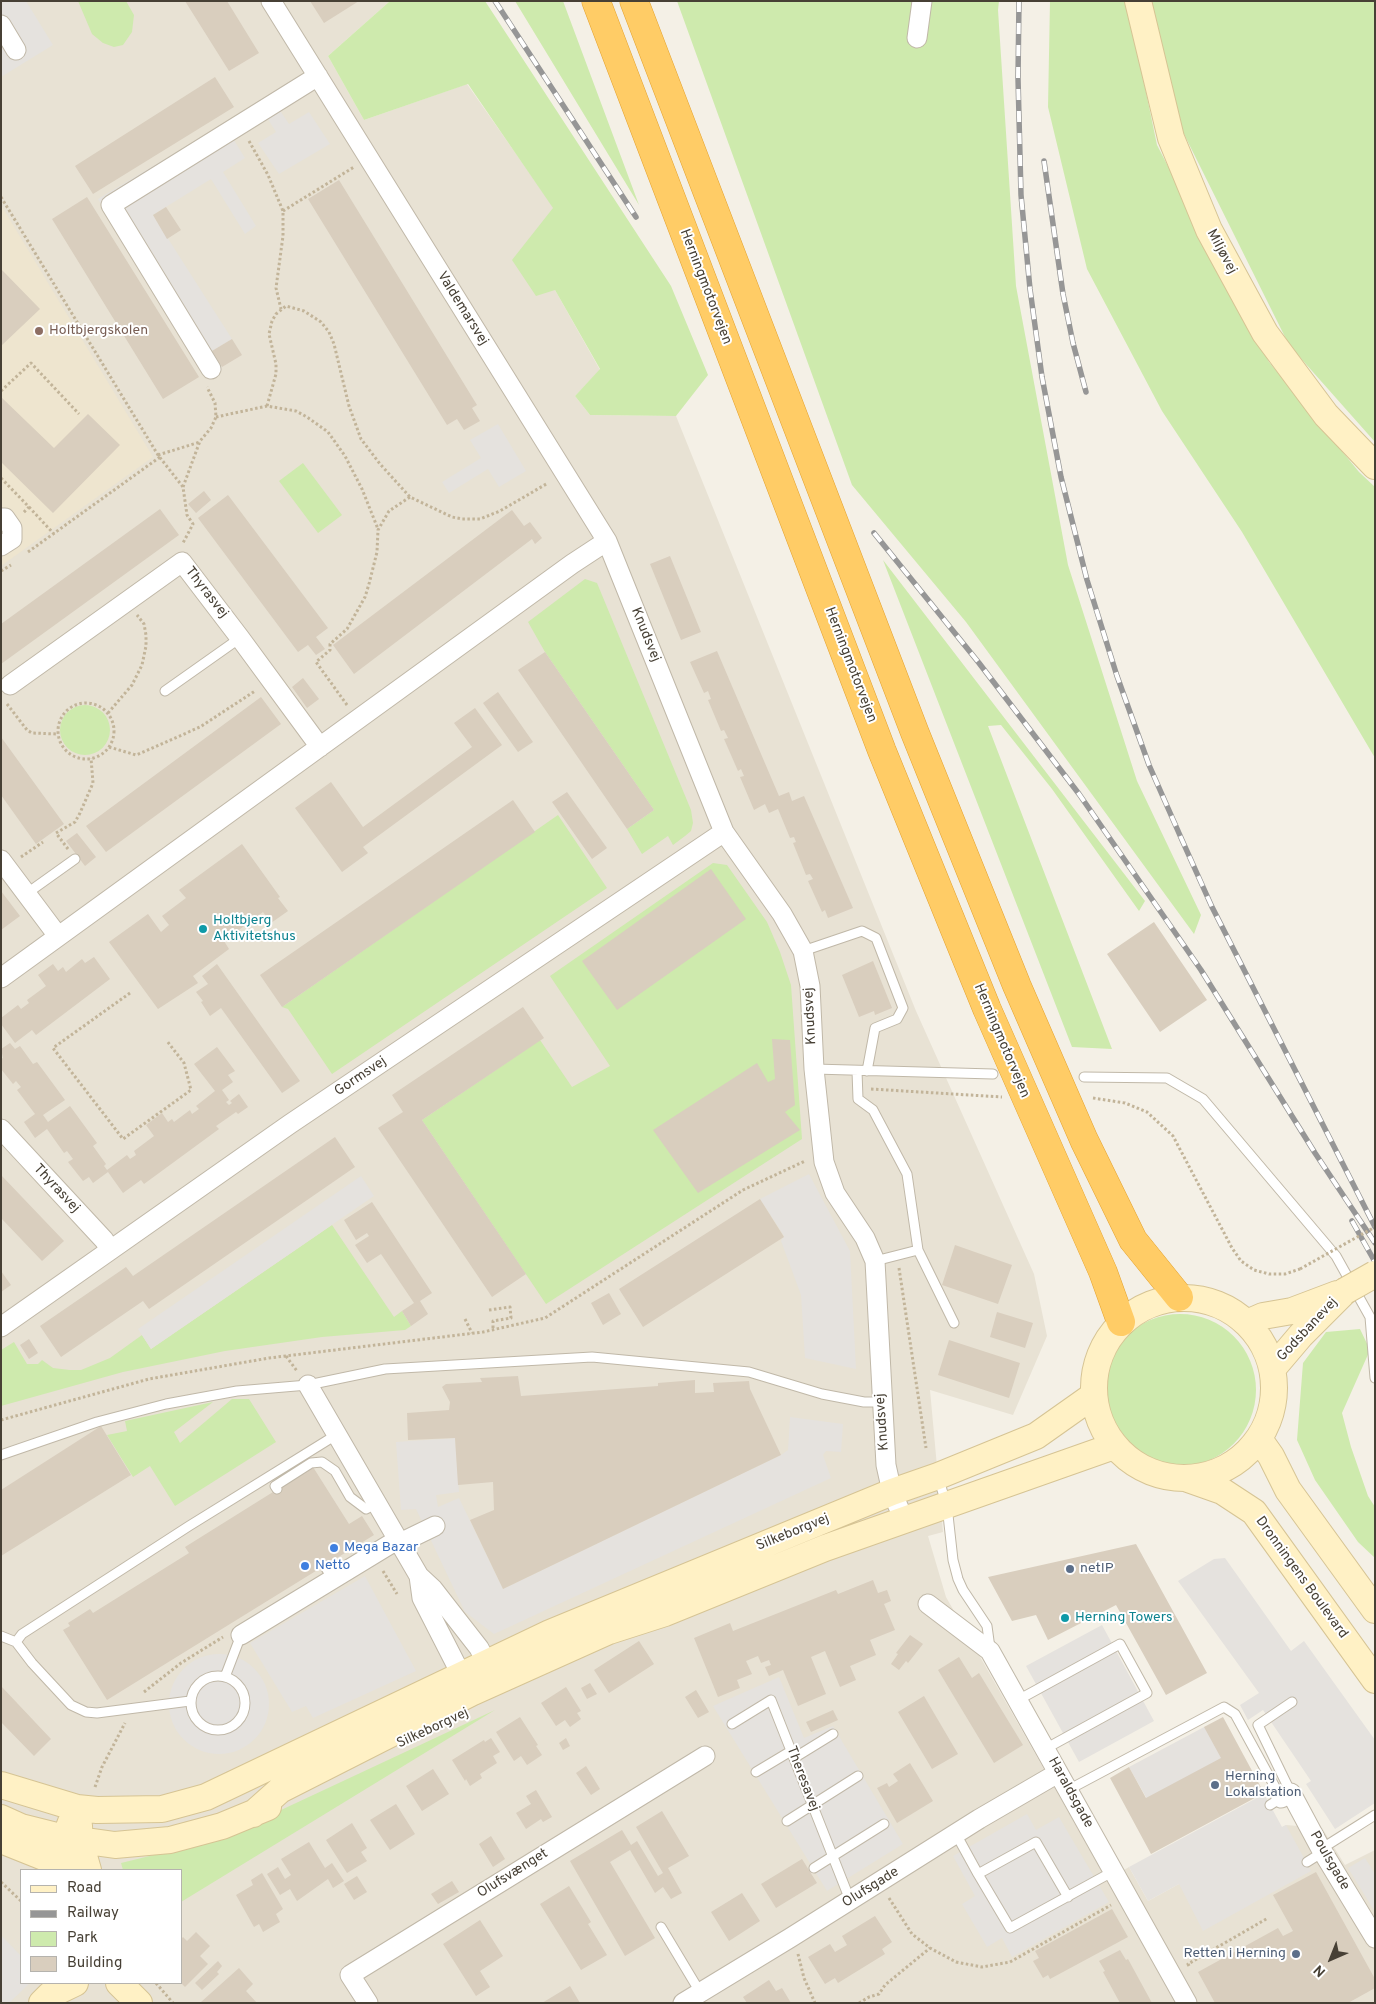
<!DOCTYPE html>
<html>
<head>
<meta charset="utf-8">
<style>
  body { margin:0 }
  #map { position:relative; width:1376px; height:2004px; overflow:hidden; background:#f4f0e6; font-family:Overpass,sans-serif }
  canvas { display:block }
  .frame { position:absolute; inset:0; border:2px solid #474035; pointer-events:none }
  .legend { position:absolute; left:20px; top:1869px; width:162px; height:115px; box-sizing:border-box; background:#fff; border:1px solid #b5b3ae; margin:0; padding:6px 9px; list-style:none; font-size:15px; color:#474035 }
  .legend li { display:flex; align-items:center; gap:10px; height:25px }
  .legend b { width:25px; border:1px solid #b5b3ae }
  .north { position:absolute; left:1306px; top:1934px; width:50px; height:50px; -webkit-text-stroke:4px #fff; paint-order:stroke; rotate:224deg; font-size:14px; font-weight:700; line-height:20px; text-align:center; color:#474035 }
  .north::after { content:''; display:block; margin:auto; width:18px; height:22px; background:#474035; clip-path:polygon(50% 0,100% 100%,50% 72%,0 100%) }
</style>
</head>
<body>
<div id="map">
<canvas width="1376" height="2004"></canvas>
<div class="frame"></div>
<ul class="legend">
<li><b style="height:6px;background:#fff1c5"></b>Road</li>
<li><b style="height:6px;background:#969696"></b>Railway</li>
<li><b style="height:14px;background:#ceeaad"></b>Park</li>
<li><b style="height:14px;background:#d9cebe"></b>Building</li>
</ul>
<div class="north">N</div>
</div>
<script>
const context = document.querySelector('canvas').getContext('2d');
context.lineJoin = 'round';
function fillPath(path, color) {
  context.fillStyle = color;
  context.fill(path, 'evenodd');
}
function shape(rows) {
  const path = new Path2D();
  for (const r of rows) {
    if (r.length === 3) {
      path.moveTo(r[0] + r[2], r[1]);
      path.arc(r[0], r[1], r[2], 0, 2 * Math.PI);
      continue;
    }
    path.moveTo(r[0], r[1]);
    for (let i = 2; i < r.length; i += 2) path.lineTo(r[i], r[i + 1]);
  }
  return path;
}
function trace(path, color, width, dash) {
  context.strokeStyle = color;
  context.lineWidth = width;
  context.lineCap = dash ? 'butt' : 'round';
  context.setLineDash(dash || []);
  context.stroke(path);
}
function write(font, color, halo, rows, align = 'center') {
  context.font = font + ' Overpass,sans-serif';
  context.lineWidth = 4;
  context.setLineDash([]);
  context.textBaseline = 'middle';
  context.strokeStyle = halo;
  context.fillStyle = color;
  for (const [text, x, y, turn = 0] of rows) {
    context.save();
    context.translate(x, y);
    context.rotate((+turn || 0) * Math.PI / 180);
    context.textAlign = isNaN(turn) ? turn : align;
    if (halo) context.strokeText(text, 0, 0);
    context.fillText(text, 0, 0);
    context.restore();
  }
}
fillPath(shape([
  [1,1,390,1,328,56,364,120,467,84,554,208,555,290,600,370,575,396,590,415,676,416,916,1011,1034,1274,1047,1336,1013,1415,930,1390,943,1532,928,1536,946,1597,1107,1880,1129,1867,1148,1901,1286,1825,1322,1828,1345,1865,1375,1850,1375,2003,1,2003],
  [21,1870,181,1870,181,1983,21,1983]
]), '#e8e2d4');
fillPath(shape([
  [1,205,153,457,1,566]
]), '#eee5cf');
fillPath(shape([
  [78,1,126,1,134,15,132,32,123,45,114,47,103,43,92,34],
  [390,1,485,1,671,286,708,375,676,416,590,415,575,396,600,369,555,290,536,296,512,260,553,208,468,84,364,120,328,56],
  [515,1,563,1,639,205],
  [677,1,999,1,998,10,1016,286,1068,565,1137,781,1201,915,1194,934,966,622,852,485],
  [1050,1,1127,1,1157,145,1269,362,1359,472,1375,487,1375,758,1242,532,1162,411,1087,269,1048,107],
  [1151,1,1375,1,1375,442,1289,345,1179,124],
  [303,463,342,515,318,533,279,481],
  [883,560,1145,901,1139,911,1052,789,1001,725,988,726,1112,1049,1072,1047],
  [585,579,597,583,691,810,693,823,691,831,685,836,673,845,668,836,642,854,627,829,654,810,545,652,528,622],
  [85,730,25],
  [558,815,607,888,332,1074,288,1009,282,1007],
  [713,863,727,865,767,922,780,952,791,985,802,1139,546,1304,422,1120,540,1040,572,1087,610,1066,550,976],
  [332,1225,394,1317,402,1311,411,1326,405,1330,322,1337,225,1351,123,1372,1,1406,1,1350,14,1342,27,1364,38,1364,42,1360,53,1368,70,1370,81,1370,110,1358,142,1335,151,1349],
  [1180,1390,76],
  [1360,1329,1370,1350,1342,1413,1351,1447,1368,1496,1375,1507,1375,1558,1358,1542,1315,1480,1297,1440,1303,1363,1326,1332],
  [232,1399,249,1399,276,1442,175,1506,150,1466,133,1477,107,1435,127,1431,125,1421,213,1402,174,1432,180,1443],
  [495,1710,181,1902,181,1870,123,1870,121,1863,219,1839]
]), '#ceeaad');
fillPath(shape([
  [1,1,26,1,53,45,1,77],
  [297,80,279,109,289,124,309,112,330,144,279,174,258,143,276,132,266,116,232,137,245,158,223,172,256,226,245,234,211,179,153,215,232,339,212,351,222,367,206,377,98,199],
  [498,424,526,471,499,487,488,469,449,493,442,482,481,458,470,440],
  [809,1174,850,1251,856,1369,805,1358,801,1295,781,1241,784,1236,760,1199],
  [361,1176,374,1196,151,1349,138,1329],
  [790,1417,843,1424,841,1452,826,1451,823,1455,831,1478,494,1634,465,1612,416,1509,401,1510,396,1442,455,1438,459,1492,436,1495,438,1507,459,1498,503,1589,781,1455,788,1450],
  [1225,1558,1291,1651,1304,1641,1375,1740,1375,1803,1335,1829,1306,1784,1311,1781,1263,1710,1248,1720,1240,1705,1259,1693,1178,1581,1214,1559],
  [365,1576,416,1671,313,1718,306,1706,292,1712,250,1643],
  [1102,1625,1154,1721,1079,1762,1026,1666],
  [219,1704,50],
  [779,1677,804,1738,833,1726,903,1844,827,1891,713,1706],
  [1206,1726,1223,1758,1147,1799,1129,1767],
  [1264,1794,1282,1827,1286,1825,1311,1871,1203,1931,1179,1884,1148,1901,1129,1867],
  [1027,1814,1036,1830,1059,1817,1109,1902,1012,1957,1002,1938,987,1947,962,1904,975,1896,953,1856],
  [1365,1858,1375,1874,1375,1912,1348,1868],
  [1,1935,21,1956,21,1983,30,1983,9,2003,1,2003]
]), '#e5e2de');
fillPath(shape([
  [185,1,227,1,259,53,229,71],
  [310,1,359,1,324,23],
  [215,77,234,107,93,194,75,166],
  [339,180,477,405,472,408,480,421,464,430,457,419,447,425,308,199],
  [87,197,199,377,163,399,52,219],
  [166,207,181,230,167,239,153,215],
  [1,269,40,309,1,346],
  [232,339,242,355,222,367,212,351],
  [1,397,54,448,88,414,120,445,53,513,1,462],
  [204,491,211,500,196,513,188,504],
  [228,495,328,628,316,637,325,649,316,655,308,645,298,652,198,518],
  [160,509,179,535,1,664,1,624],
  [512,510,524,526,530,522,542,538,535,544,532,539,354,674,333,645],
  [670,556,701,632,681,640,650,564],
  [717,651,779,796,789,792,792,801,804,796,853,908,828,918,825,910,822,912,808,881,813,879,810,874,806,875,793,843,796,842,794,837,790,838,778,809,769,813,765,804,754,810,740,777,744,776,741,769,738,771,724,739,728,738,724,730,721,731,708,700,711,699,708,691,704,693,690,662],
  [545,652,654,810,627,829,518,670],
  [303,678,319,699,307,708,292,687],
  [498,692,533,742,518,752,483,703],
  [261,697,281,724,106,852,86,826],
  [475,708,502,745,363,847,368,853,342,872,295,808,331,782,363,827,472,747,454,723],
  [1,737,64,824,36,844,1,795],
  [567,792,607,848,592,859,552,802],
  [513,800,535,832,282,1007,260,975],
  [77,833,96,857,85,866,66,841],
  [242,844,280,897,278,898,288,911,271,923,263,912,224,941,229,949,193,976,198,983,158,1009,109,942,148,914,161,932,169,925,162,916,186,898,179,890],
  [711,869,746,919,617,1010,582,961],
  [1,891,20,916,1,930],
  [1154,922,1207,1000,1160,1032,1107,954],
  [94,957,110,979,36,1035,32,1030,15,1043,1,1024,1,1018,18,1005,21,1009,29,1003,27,1000,46,986,38,975,53,964,58,971,63,967,66,972,82,959,85,963],
  [873,961,892,1008,875,1015,874,1011,859,1017,842,975],
  [217,964,300,1081,282,1093,221,1008,210,1016,201,1002,203,1001,196,992,208,984,202,976],
  [523,1007,544,1038,422,1120,526,1274,492,1297,378,1128,403,1112,392,1095],
  [772,1039,790,1040,795,1105,785,1112,800,1130,698,1193,653,1130,757,1063,768,1082,775,1079],
  [10,1043,15,1049,20,1046,33,1064,37,1062,65,1100,43,1115,48,1122,70,1106,97,1143,93,1146,106,1164,104,1166,107,1170,127,1155,130,1159,136,1155,134,1151,154,1136,146,1125,162,1113,168,1122,172,1119,174,1122,190,1110,192,1114,199,1109,196,1106,215,1091,194,1064,217,1047,235,1071,228,1075,233,1082,222,1090,229,1100,226,1102,229,1105,232,1103,230,1101,239,1094,248,1107,238,1114,236,1112,216,1126,219,1129,144,1184,141,1180,123,1193,108,1172,93,1183,89,1177,83,1181,68,1162,73,1159,67,1151,64,1153,47,1129,35,1138,24,1122,35,1114,17,1090,21,1087,16,1081,13,1084,1,1069,1,1059,3,1058,1,1049],
  [335,1137,355,1167,149,1309,143,1301,61,1357,40,1326,126,1267,133,1276],
  [1,1175,64,1241,42,1261,1,1218],
  [760,1199,784,1237,643,1327,619,1289],
  [372,1202,432,1293,420,1301,428,1314,411,1326,402,1311,414,1303,381,1254,367,1263,355,1245,369,1236,367,1233,356,1240,344,1220],
  [955,1245,1012,1265,998,1304,942,1285],
  [1,1271,11,1285,1,1292],
  [609,1293,621,1314,603,1325,591,1303],
  [997,1312,1033,1323,1025,1348,990,1337],
  [29,1339,38,1353,29,1359,20,1345],
  [949,1340,1020,1363,1009,1398,938,1375],
  [518,1376,521,1396,658,1386,658,1383,695,1380,695,1393,714,1392,713,1383,749,1381,750,1389,781,1455,503,1589,470,1520,494,1510,493,1482,458,1485,455,1438,408,1440,407,1413,449,1410,450,1402,442,1387,446,1384,482,1382,480,1378],
  [101,1426,131,1475,1,1556,1,1490],
  [313,1467,349,1524,362,1516,374,1535,107,1700,63,1630,70,1626,68,1623,90,1609,93,1613,189,1553,185,1547],
  [1136,1544,1207,1673,1166,1695,1116,1605,1048,1640,1036,1615,1012,1621,988,1577],
  [873,1580,878,1593,887,1590,891,1601,884,1604,895,1630,870,1640,876,1655,850,1666,856,1680,840,1687,825,1651,811,1657,826,1694,798,1706,783,1670,769,1676,765,1667,771,1665,769,1660,761,1663,758,1656,746,1661,752,1674,737,1680,740,1688,718,1697,694,1638,730,1623,733,1631,836,1590,838,1594],
  [910,1635,923,1644,908,1663,906,1661,899,1670,891,1664,898,1654,896,1653],
  [639,1641,654,1664,609,1693,594,1670],
  [959,1657,972,1678,979,1673,1023,1745,994,1763,938,1670],
  [590,1683,597,1694,587,1699,581,1688],
  [1,1686,51,1739,34,1756,1,1722],
  [566,1687,581,1711,577,1713,581,1719,570,1727,565,1720,556,1726,541,1703],
  [696,1690,709,1712,698,1718,685,1697],
  [924,1696,958,1754,932,1769,898,1712],
  [833,1710,838,1720,811,1732,806,1722],
  [520,1717,538,1745,536,1746,542,1755,527,1765,521,1756,514,1761,496,1732],
  [1223,1717,1264,1793,1151,1854,1110,1778,1129,1767,1146,1798,1221,1758,1204,1727],
  [491,1738,500,1752,493,1756,497,1763,480,1774,482,1778,470,1786,466,1779,465,1781,452,1760,484,1740,485,1742],
  [566,1738,570,1746,563,1750,559,1743],
  [910,1763,933,1801,897,1823,877,1788,887,1783,889,1787,898,1781,893,1774],
  [586,1766,600,1789,591,1795,576,1773],
  [433,1769,449,1794,422,1811,406,1786],
  [536,1790,552,1817,543,1822,541,1819,526,1829,516,1813,531,1804,526,1796],
  [396,1804,415,1834,390,1850,370,1820],
  [662,1811,689,1856,668,1868,682,1893,671,1899,663,1887,655,1893,630,1850,610,1862,655,1938,625,1956,570,1861,622,1830,631,1845,637,1841,658,1876,663,1873,636,1827],
  [352,1823,367,1848,361,1852,367,1861,347,1873,326,1840],
  [491,1836,505,1859,493,1867,479,1844],
  [309,1842,325,1868,332,1863,344,1881,333,1888,328,1879,297,1901,290,1889,280,1895,267,1874,278,1867,285,1879,291,1875,281,1859],
  [802,1859,817,1883,776,1908,761,1884],
  [1316,1872,1375,1979,1375,1988,1348,2003,1215,2003,1198,1972,1278,1928,1283,1936,1293,1931,1273,1895],
  [262,1873,283,1909,276,1914,280,1922,263,1932,259,1924,254,1927,236,1895,253,1885,251,1880],
  [357,1876,367,1892,354,1900,344,1884],
  [452,1881,459,1892,438,1904,431,1894],
  [569,1886,591,1922,588,1924,607,1955,581,1970,540,1904],
  [742,1893,760,1921,729,1941,711,1912],
  [1112,1909,1128,1937,1050,1979,1048,1975,1043,1978,1033,1961,1039,1958,1035,1951],
  [875,1916,892,1942,882,1949,885,1954,838,1983,835,1978,825,1984,808,1957,830,1944,835,1952,847,1945,842,1936],
  [480,1920,503,1956,480,1971,490,1987,476,1996,443,1944],
  [196,1932,210,1946,200,1956,208,1964,185,1987,181,1983,181,1939,183,1937,187,1941],
  [1120,1950,1126,1960,1128,1959,1152,2003,1120,2003,1103,1972,1105,1971,1099,1961],
  [218,1961,222,1966,217,1972,219,1974,202,1990,195,1983],
  [239,1968,253,1984,246,1991,257,2003,202,2003,201,2002],
  [769,1980,776,1991,782,1988,791,2003,747,2003,743,1997],
  [570,1986,580,2003,542,2003]
]), '#d9cebe');
const lane = shape([
  [165,691,240,638],
  [26,894,75,859],
  [803,951,862,931,876,938,903,1008,897,1019,875,1028,867,1071],
  [814,1069,993,1074],
  [857,1071,858,1099,873,1110,907,1174,918,1250,954,1323],
  [1084,1077,1167,1078,1203,1099,1336,1256,1370,1317,1375,1378],
  [875,1261,918,1250],
  [1,1455,97,1422,166,1404,237,1391,308,1385,385,1369,592,1357,749,1372,822,1394,864,1402,882,1402],
  [938,1477,947,1506,953,1560,958,1579,963,1590,987,1626,990,1648],
  [277,1489,275,1486,311,1463,322,1462,335,1471,350,1497,366,1509,376,1504],
  [324,1565,332,1578],
  [1,1636,16,1642,32,1663,71,1705,86,1712,97,1713,190,1701],
  [16,1642,22,1634,189,1526,336,1435],
  [218,1703,27],
  [225,1677,241,1635],
  [1018,1700,1120,1644,1147,1693,1045,1749],
  [732,1724,771,1700,850,1900],
  [794,1758,833,1734],
  [756,1772,791,1751],
  [1068,1790,1224,1707,1235,1714,1281,1798,1270,1805],
  [1291,1793,1258,1725,1292,1702],
  [787,1821,858,1776],
  [956,1834,978,1874,1036,1842,1068,1897],
  [1321,1849,1375,1815],
  [1307,1862,1323,1852],
  [814,1868,884,1824],
  [978,1874,1010,1928,1114,1871],
  [661,1927,700,1992]
]);
const street = shape([
  [271,1,607,541,724,832,782,914,803,951,810,986,814,1069,824,1162,835,1193,865,1238,875,1261,886,1465,892,1492,904,1520],
  [1,25,16,50],
  [917,38,922,1],
  [211,369,111,205,318,76],
  [1,518,5,518,12,528,12,539,1,546],
  [10,685,182,562,240,638,320,747],
  [1,860,58,936],
  [1,978,572,564,607,541],
  [1,1129,104,1240,110,1249],
  [1,1327,290,1124,724,832],
  [308,1385,419,1576,433,1589,479,1648,492,1673],
  [400,1543,435,1526],
  [419,1576,422,1598,467,1686],
  [928,1604,990,1651,1187,2003],
  [241,1635,397,1540],
  [1281,1798,1291,1793,1321,1849,1375,1938],
  [368,2003,350,1975,705,1756],
  [683,2003,790,1938,979,1819,1058,1773]
]);
const secondary = shape([
  [1138,1,1171,138,1209,230,1265,333,1326,415,1375,466],
  [1184,1388,90],
  [1247,1323,1263,1316,1292,1311,1337,1294],
  [1273,1368,1301,1335,1345,1291],
  [1259,1439,1271,1456,1288,1490,1375,1610],
  [1188,1479,1222,1491,1254,1512,1375,1680],
  [1,1785,77,1808,97,1810,162,1809,206,1797,550,1633,892,1492,938,1476,1036,1436,1094,1395],
  [253,1814,280,1790,471,1693,609,1631,665,1613,825,1548,1114,1446],
  [1,1818,21,1827,65,1838,115,1845,170,1840,222,1826,268,1807],
  [79,1826,80,1842,88,1870],
  [1,1840,61,1864],
  [62,1870,61,1864,65,1838,71,1822],
  [119,1983,139,2003],
  [42,2003,50,1995,75,1983]
]);
const highway = shape([
  [596,1,882,751,987,1009,1103,1272,1121,1322],
  [634,1,915,733,1017,986,1084,1140,1133,1240,1179,1297]
]);
trace(lane, '#c0b8a8', 11);
trace(street, '#c0b8a8', 21);
trace(secondary, '#d6c494', 28);
trace(highway, '#e4a22f', 29);
trace(shape([
  [249,141,268,175,283,211,283,236,276,288,281,309],
  [1,197,158,455,183,487,187,515,193,524,183,543],
  [283,211,354,167],
  [1,391,31,363,79,414],
  [267,406,276,374,276,364,269,334,272,321,276,314,286,306,304,311,321,322,329,332,334,344,349,406,361,439,380,464,410,497,452,517,462,519,480,519,500,511,548,483],
  [216,417,267,406,296,411,307,417,328,432,345,456,362,489,378,529],
  [158,455,200,442],
  [1,478,29,507,23,513],
  [183,487,200,441,211,428,216,417,215,403,207,387],
  [29,507,54,534],
  [28,552,160,457],
  [1,571,11,565],
  [86,731,28],
  [7,704,27,730,32,733,58,734],
  [347,705,316,662,330,650,330,644,347,629,365,597,369,584,377,552,378,530,389,511,410,497],
  [108,713,132,685,142,665,146,646,146,635,144,624,137,615],
  [109,747,136,755,141,753,200,727,255,691],
  [68,849,56,833,75,822,80,813,93,783,91,758],
  [21,857,43,842],
  [130,993,53,1048,123,1139,191,1090,184,1063,167,1041],
  [871,1089,1002,1097],
  [1093,1098,1125,1103,1147,1112,1173,1136,1232,1248,1241,1261,1254,1270,1269,1274,1285,1274,1300,1269],
  [899,1268,926,1448],
  [489,1310,510,1307,511,1318,493,1321,493,1330],
  [465,1319,472,1333],
  [286,1356,297,1371],
  [1,1420,149,1379,269,1358,483,1332,545,1318,743,1190,805,1161],
  [383,1571,397,1594],
  [144,1692,181,1663,223,1637],
  [95,1787,102,1767,125,1723],
  [1,1882,21,1901],
  [889,1898,912,1934,930,1948,956,1962,982,1967,1010,1962,1111,1905],
  [798,1954,804,1978,815,2003],
  [1189,1966,1188,1964,1268,1918],
  [156,1983,173,2003],
  [859,2003,869,1997,879,1994,885,1985,930,1948]
]), '#c2b499', 3, [2.5, 2.5]);
trace(lane, '#fff', 9);
trace(street, '#fff', 19);
trace(secondary, '#fff1c5', 26);
trace(highway, '#fc6', 28);
const rail = shape([
  [495,1,636,217],
  [1019,1,1018,78,1021,195,1030,289,1042,377,1061,477,1087,580,1117,676,1149,765,1182,840,1212,907,1375,1227],
  [1044,161,1063,294,1073,343,1086,392],
  [874,533,979,663,1079,794,1201,970,1315,1153,1375,1243],
  [1352,1221,1375,1262]
]);
trace(rail, '#969696', 5.5);
trace(rail, '#fff', 4, [11]);
const secondaryBridge = shape([
  [1345,1291,1375,1274]
]);
trace(secondaryBridge, '#d6c494', 28, []);
trace(shape([
  [1300,1269,1375,1227]
]), '#c2b499', 3, [2.5, 2.5]);
trace(secondaryBridge, '#fff1c5', 26);
for (const [x, y, r, color] of [
  [39,331,5,"#8d6e63"],
  [203,929,5,"#0f9aa8"],
  [334,1548,5,"#3f7fe0"],
  [305,1566,5,"#3f7fe0"],
  [1070,1569,5,"#5c6f8a"],
  [1065,1618,5,"#0f9aa8"],
  [1215,1785,5,"#5c6f8a"],
  [1296,1954,5,"#5c6f8a"]
]) {
  const dot = new Path2D();
  dot.arc(x, y, r, 0, 2 * Math.PI);
  context.fillStyle = color;
  context.fill(dot);
  trace(dot, '#fff', 2);
}
write('14px', '#474035', '#fff', [
  ["Miljøvej",1221,252,62],
  ["Herningmotorvejen",705,287,69],
  ["Valdemarsvej",462,309,58],
  ["Thyrasvej",206,593,52],
  ["Knudsvej",645,635,68],
  ["Herningmotorvejen",850,665,69],
  ["Knudsvej",811,1016,-93],
  ["Herningmotorvejen",1001,1041,67],
  ["Gormsvej",361,1077,-34],
  ["Thyrasvej",56,1189,47],
  ["Godsbanevej",1308,1330,-47],
  ["Knudsvej",883,1422,-94],
  ["Silkeborgvej",793,1533,-22],
  ["Dronningens Boulevard",1301,1578,54],
  ["Silkeborgvej",433,1729,-25],
  ["Theresavej",802,1779,69],
  ["Haraldsgade",1070,1793,61],
  ["Poulsgade",1329,1861,60],
  ["Olufsvænget",513,1874,-32],
  ["Olufsgade",871,1888,-32]
]);
write('14px', '#785e54', '#fff', [
  ["Holtbjergskolen",49,331]
], 'left');
write('14px', '#0d838f', '#fff', [
  ["Holtbjerg",213,921],
  ["Aktivitetshus",213,937],
  ["Herning Towers",1075,1618]
], 'left');
write('14px', '#366cbe', '#fff', [
  ["Mega Bazar",344,1548],
  ["Netto",315,1566]
], 'left');
write('14px', '#4e5e75', '#fff', [
  ["netIP",1080,1569],
  ["Herning",1225,1777],
  ["Lokalstation",1225,1793],
  ["Retten i Herning",1286,1954,"right"]
], 'left');
</script>
</body>
</html>
